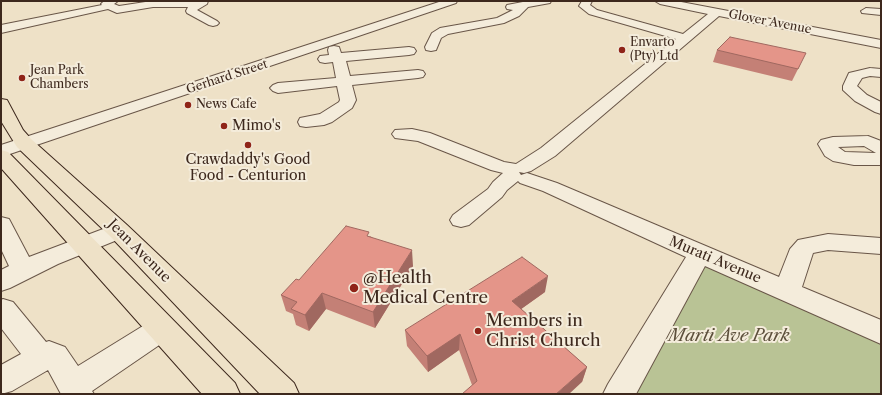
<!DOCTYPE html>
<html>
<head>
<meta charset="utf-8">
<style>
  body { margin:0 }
  #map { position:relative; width:882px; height:395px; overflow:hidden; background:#eee1c7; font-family:"Libre Caslon Text",serif }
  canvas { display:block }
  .frame { position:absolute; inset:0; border:2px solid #3d281d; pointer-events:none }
</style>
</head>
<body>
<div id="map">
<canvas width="882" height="395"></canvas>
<div class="frame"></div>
</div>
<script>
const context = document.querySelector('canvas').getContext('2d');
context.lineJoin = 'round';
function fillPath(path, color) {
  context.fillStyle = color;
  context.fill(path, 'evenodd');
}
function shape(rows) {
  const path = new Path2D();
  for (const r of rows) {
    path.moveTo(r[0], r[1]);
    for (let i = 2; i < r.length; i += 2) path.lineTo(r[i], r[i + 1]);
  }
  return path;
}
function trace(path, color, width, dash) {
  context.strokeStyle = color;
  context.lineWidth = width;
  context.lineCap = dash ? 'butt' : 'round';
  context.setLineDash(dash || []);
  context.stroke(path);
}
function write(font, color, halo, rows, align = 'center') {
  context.font = font + ' "Libre Caslon Text",serif';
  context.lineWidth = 4;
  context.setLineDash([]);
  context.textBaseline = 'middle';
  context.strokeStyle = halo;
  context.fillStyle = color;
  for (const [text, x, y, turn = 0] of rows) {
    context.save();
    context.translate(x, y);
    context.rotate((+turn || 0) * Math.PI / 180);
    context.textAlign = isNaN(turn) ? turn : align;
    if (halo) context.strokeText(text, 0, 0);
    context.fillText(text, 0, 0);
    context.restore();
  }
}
fillPath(shape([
  [703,262,881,341,881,394,630,394]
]), '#b9c395');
const minor = shape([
  [104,1,118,1,114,4,119,6,152,1,208,1,207,4,197,10,217,21,219,23,217,25,213,26,209,25,187,13,186,11,188,7,153,7,117,13,108,9,1,33,1,25,102,5,101,4,104,1],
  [442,1,457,1,456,3,1,157,1,145,442,1],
  [528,1,551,1,550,3,528,7,519,16,504,23,448,34,441,38,436,50,431,51,426,50,425,47,432,33,440,28,497,18,513,10,507,9,506,7,507,5,528,1],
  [582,1,592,1,590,5,597,10,683,34,708,14,660,4,655,1,676,1,881,40,881,48,719,16,555,156,531,171,524,173,519,172,521,175,527,173,557,183,779,277,790,249,798,240,828,234,881,238,881,254,828,250,813,253,802,287,881,320,881,344,705,266,636,394,603,394,608,384,686,257,543,191,520,183,518,181,507,190,502,197,469,225,461,227,453,225,450,220,453,215,488,189,493,182,503,173,491,170,418,141,395,138,392,134,395,130,412,129,430,133,504,162,516,164,541,148,676,39,589,14,579,6,582,1],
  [866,8,881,9,881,15,862,13,861,11,866,8],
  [334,46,339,47,341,53,409,47,414,48,416,51,414,54,409,55,346,61,350,76,418,70,423,71,425,74,423,77,418,78,352,85,356,100,352,108,332,122,324,125,306,127,300,126,298,122,300,118,320,114,339,102,340,100,337,86,278,93,273,91,270,88,273,85,278,83,336,78,333,62,325,63,320,62,318,59,320,56,329,55,328,50,329,47,334,46],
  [870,68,881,69,881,77,870,76,862,78,857,86,867,95,881,102,881,114,875,112,855,101,843,90,843,86,849,73,870,68],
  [868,136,881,141,881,165,854,165,833,161,825,156,818,144,821,140,833,137,868,136],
  [864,146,876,153,845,152,838,147,864,146],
  [1,217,9,219,29,257,119,223,127,226,130,231,127,236,58,264,10,288,1,291,1,270,9,266,1,249,1,217],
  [3,299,13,302,46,342,49,341,65,347,78,366,151,321,161,317,171,321,175,329,171,337,92,391,94,394,61,394,48,370,12,391,1,394,1,365,21,354,1,328,1,300,3,299]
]);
const major = shape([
  [1,99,7,100,23,130,31,139,127,225,294,383,299,394,260,394,111,237,17,147,1,121,1,99],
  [1,150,8,152,235,383,240,394,202,394,1,168,1,150]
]);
trace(minor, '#695648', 2);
trace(major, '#3d281d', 2);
fillPath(minor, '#f4ecdb');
fillPath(major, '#eee1c7');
fillPath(shape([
  [717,50,800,65,792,81,713,62],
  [370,236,413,266,375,328,326,309,309,331,296,325,293,314,286,311,281,295,299,280],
  [545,292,521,309,587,367,582,382,472,385,459,350,428,372,407,346,405,330]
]), '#c48076');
fillPath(shape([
  [412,250,413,266,375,328,373,312],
  [548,276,545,292,510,317,512,301],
  [322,293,326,309,309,331,305,315],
  [460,334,459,350,428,372,427,356],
  [587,367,582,382,569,394,556,394]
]), '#a06860');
const building = shape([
  [730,37,806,53,798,69,717,50,730,37],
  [346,226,369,232,367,236,412,250,373,312,322,293,305,315,291,309,297,302,281,295,296,279,299,280,346,226],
  [522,257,548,276,512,301,587,367,556,394,462,394,477,381,460,334,427,356,405,330,522,257]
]);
fillPath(building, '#e49589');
trace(building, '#a06860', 1);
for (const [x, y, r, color] of [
  [622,50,4,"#8f2418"],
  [22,78,4,"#8f2418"],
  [188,105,4,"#8f2418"],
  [224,126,4,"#8f2418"],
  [248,145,4,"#8f2418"],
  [354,288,5,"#8f2418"],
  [478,331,4,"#8f2418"]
]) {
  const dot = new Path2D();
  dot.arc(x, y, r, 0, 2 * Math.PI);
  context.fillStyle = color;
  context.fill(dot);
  trace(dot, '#f4ecdb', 1.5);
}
write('12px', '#3d281d', '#f4ecdb', [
  ["Glover Avenue",770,22,11],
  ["Gerhard Street",227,77,-18]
]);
write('12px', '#3d281d', '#f4ecdb', [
  ["Envarto",630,43],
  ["(Pty) Ltd",630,57],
  ["Jean Park",30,71],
  ["Chambers",30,85],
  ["News Cafe",196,105]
], 'left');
write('14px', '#3d281d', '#f4ecdb', [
  ["Mimo's",232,126],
  ["Crawdaddy's Good",248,160,"center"],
  ["Food - Centurion",248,176,"center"]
], 'left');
write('14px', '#3d281d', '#f4ecdb', [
  ["Jean Avenue",139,251,45],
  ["Murati Avenue",715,260,23]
]);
write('17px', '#3d281d', '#f4ecdb', [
  ["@Health",363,278],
  ["Medical Centre",363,298],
  ["Members in",486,321],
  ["Christ Church",486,341]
], 'left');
write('italic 17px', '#5c4f3b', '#f4ecdb', [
  ["Marti Ave Park",729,336]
]);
</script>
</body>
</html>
